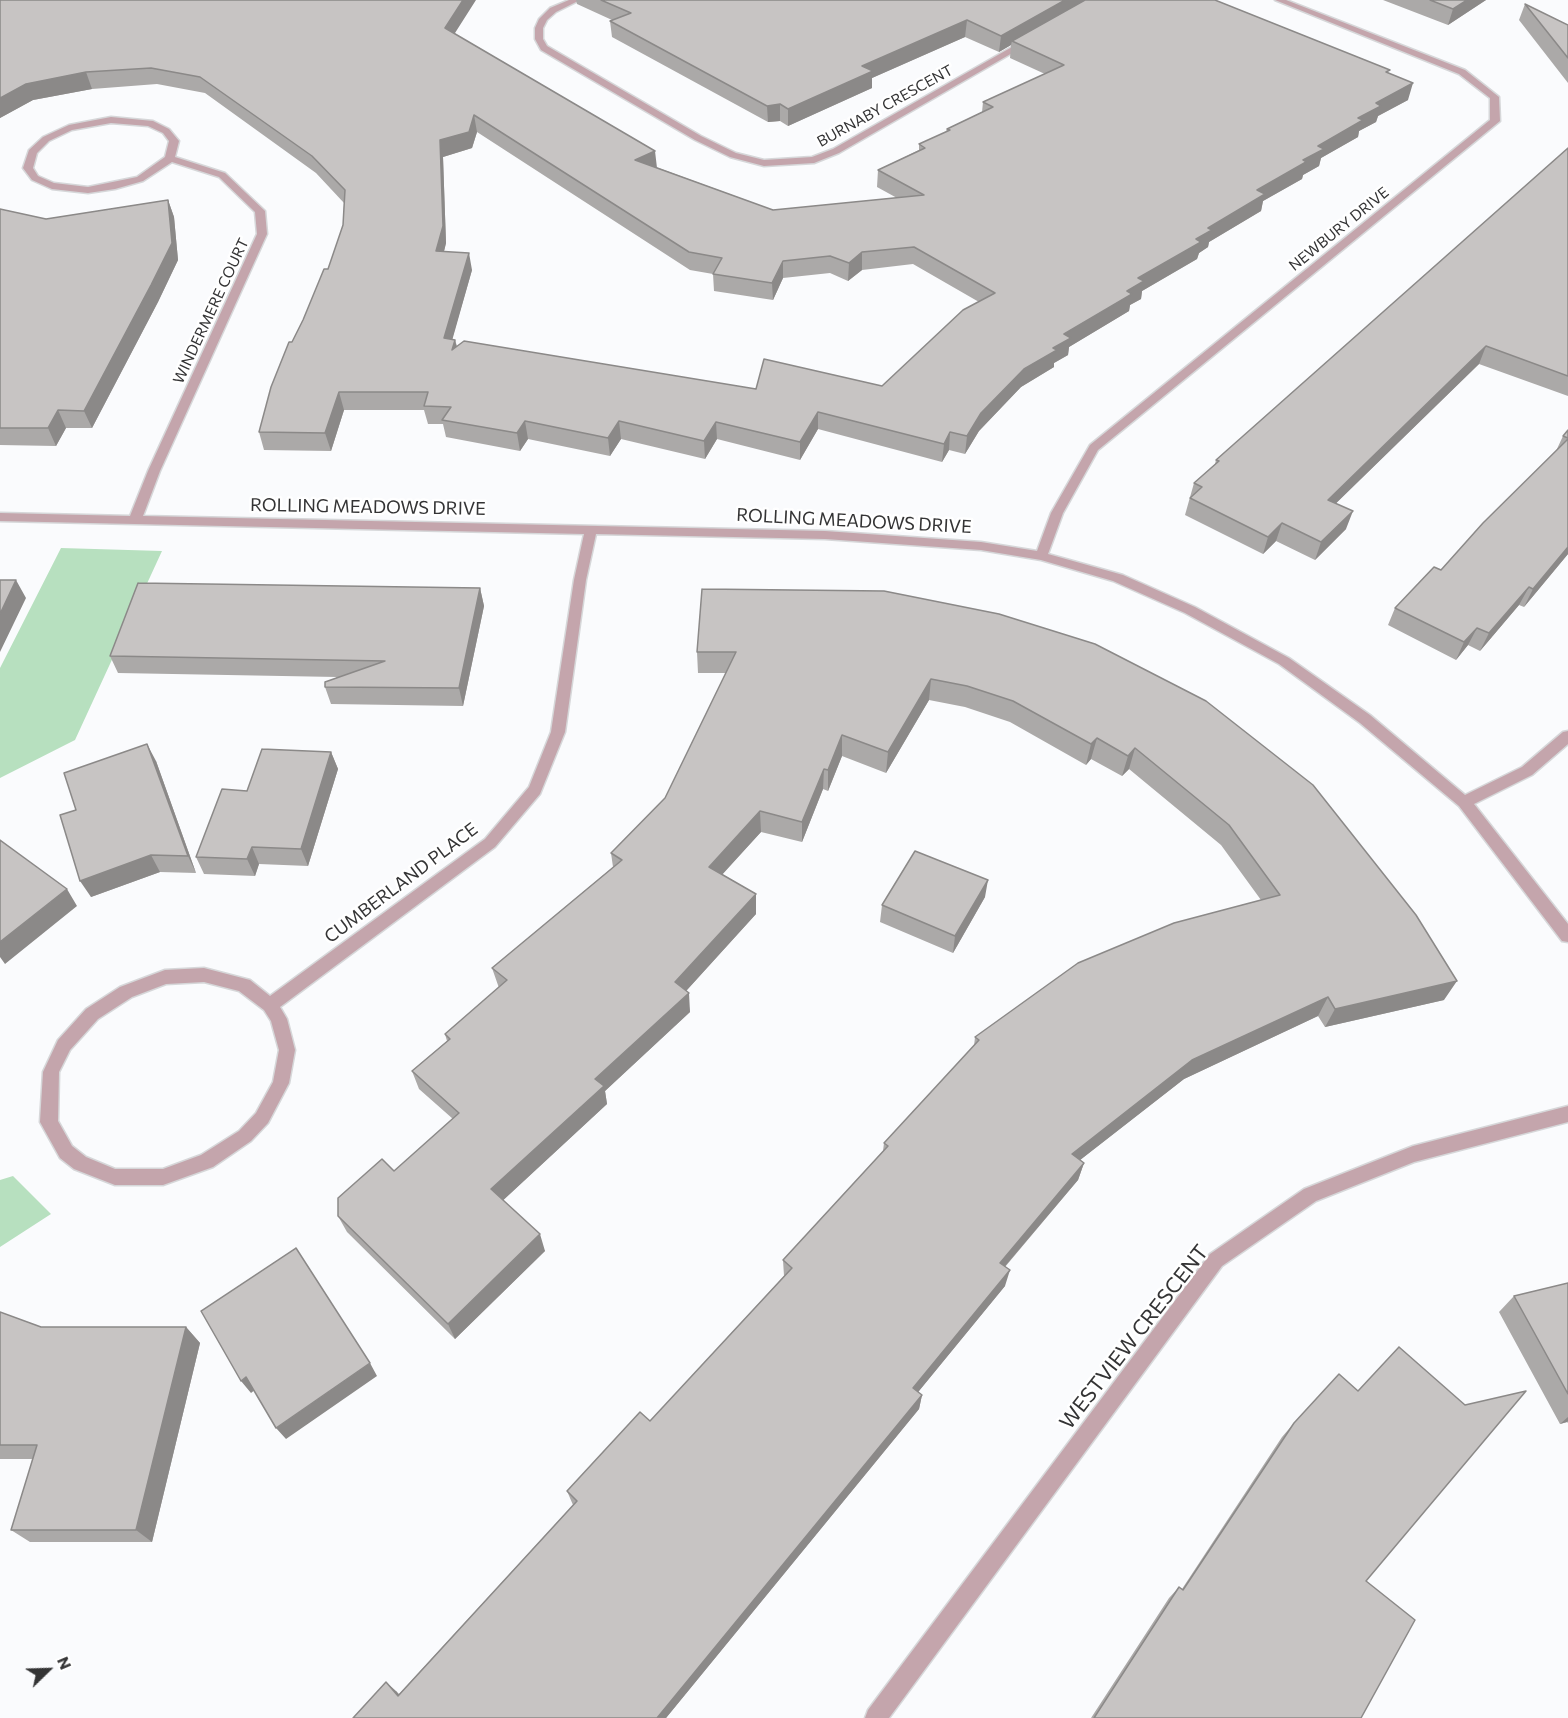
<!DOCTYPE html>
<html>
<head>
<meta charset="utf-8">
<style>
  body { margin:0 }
  #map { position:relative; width:1568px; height:1718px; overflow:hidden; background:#fafbfd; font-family:Commissioner,sans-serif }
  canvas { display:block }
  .north { position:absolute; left:18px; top:1640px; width:60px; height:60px; -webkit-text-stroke:4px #fff; paint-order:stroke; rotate:67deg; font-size:16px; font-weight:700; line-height:24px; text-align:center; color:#343435 }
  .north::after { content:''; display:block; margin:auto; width:21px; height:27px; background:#343435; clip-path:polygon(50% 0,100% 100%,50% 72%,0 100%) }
</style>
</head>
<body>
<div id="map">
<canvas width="1568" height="1718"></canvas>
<div class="north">N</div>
</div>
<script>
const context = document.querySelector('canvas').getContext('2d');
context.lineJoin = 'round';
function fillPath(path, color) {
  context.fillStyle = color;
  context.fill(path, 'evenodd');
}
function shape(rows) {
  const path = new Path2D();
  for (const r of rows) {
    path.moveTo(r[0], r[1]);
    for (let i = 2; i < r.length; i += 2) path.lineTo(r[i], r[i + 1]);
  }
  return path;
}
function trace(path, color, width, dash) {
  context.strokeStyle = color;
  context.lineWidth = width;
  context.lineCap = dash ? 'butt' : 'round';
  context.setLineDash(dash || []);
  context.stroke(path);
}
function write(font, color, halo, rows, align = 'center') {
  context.font = font + ' Commissioner,sans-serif';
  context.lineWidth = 5;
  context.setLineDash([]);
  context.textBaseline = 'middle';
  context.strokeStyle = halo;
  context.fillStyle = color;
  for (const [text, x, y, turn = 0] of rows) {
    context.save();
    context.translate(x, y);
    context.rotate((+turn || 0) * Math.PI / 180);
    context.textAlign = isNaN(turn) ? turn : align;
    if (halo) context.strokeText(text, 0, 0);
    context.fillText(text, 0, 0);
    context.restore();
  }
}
fillPath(shape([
  [61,548,162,551,75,740,0,778,0,668],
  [13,1176,51,1214,0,1247,0,1180]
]), '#b7e0bf');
const street = shape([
  [569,0,580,0,556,12,547,20,543,28,543,39,547,46,701,136,736,153,764,160,812,157,833,149,1026,39,1033,41,839,153,814,163,764,166,730,157,695,140,541,50,535,39,535,28,539,19,550,8,569,0],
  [1275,0,1286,0,1465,70,1499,97,1500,121,1098,450,1063,513,1048,554,1123,575,1195,607,1289,658,1370,715,1465,795,1522,767,1563,732,1568,731,1568,744,1532,775,1474,804,1568,924,1568,942,1562,941,1459,806,1360,723,1279,664,1185,613,1113,581,1041,560,981,550,825,539,596,534,586,580,565,732,540,794,495,847,280,1007,287,1019,295,1050,289,1083,268,1123,251,1141,213,1167,163,1185,115,1185,74,1169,60,1158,40,1122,43,1072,58,1040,86,1009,120,987,165,970,204,968,250,980,270,996,485,839,529,787,551,732,574,580,584,534,0,521,0,513,130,516,148,471,257,234,255,212,219,177,172,162,143,181,115,189,88,193,52,189,32,180,23,168,29,150,43,137,69,125,111,117,153,121,169,129,179,141,175,157,225,173,265,211,267,234,160,471,143,516,825,531,981,542,1037,551,1051,513,1090,445,1490,120,1490,98,1459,74,1275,0],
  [111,123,148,126,163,133,169,141,165,157,137,177,88,187,54,183,38,176,33,168,37,153,49,141,72,130,111,123],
  [204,982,239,991,264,1010,271,1021,279,1050,273,1082,256,1113,239,1131,201,1155,163,1169,115,1169,86,1157,72,1146,58,1121,59,1072,70,1050,98,1019,132,997,166,984,204,982],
  [1568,1106,1568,1122,1414,1162,1316,1201,1222,1266,889,1718,865,1718,868,1710,1210,1254,1304,1189,1413,1146,1568,1106]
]);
trace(street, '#d6d7d9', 3);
fillPath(street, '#c4a5ac');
fillPath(shape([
  [0,0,454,34,656,167,773,210,897,198,877,187,878,170,919,150,919,144,946,132,947,129,982,112,983,102,1045,74,1010,58,1011,45,999,52,965,37,872,78,872,88,788,126,780,121,768,122,612,37,610,21,612,20,577,4,576,0,1215,0,1389,73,1408,100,1378,116,1376,122,1359,131,1358,137,1321,158,1319,166,1303,175,1302,179,1263,201,1261,211,1209,242,1208,247,1199,253,1197,259,1142,291,1141,299,1130,305,1129,311,1069,347,1068,355,1054,363,1054,367,1021,387,979,431,965,454,949,450,942,462,818,429,800,460,717,439,705,459,621,439,610,456,528,439,520,451,446,437,443,424,428,424,424,410,344,410,331,451,264,450,259,432,292,342,328,269,343,225,344,203,316,173,205,93,157,84,92,89,33,100,0,118],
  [477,132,690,270,713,274,714,291,773,300,783,278,830,273,848,281,862,270,913,264,979,302,882,386,756,389,457,346,455,340,452,339,472,270,444,251,446,243,443,157,472,148],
  [1383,0,1486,0,1448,25],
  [1525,4,1568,25,1568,83,1519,20],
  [1568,148,1568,396,1479,364,1336,503,1346,529,1315,560,1276,541,1263,554,1185,515,1194,483,1215,464,1216,460],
  [168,200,174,217,178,260,158,302,92,428,66,428,56,446,0,445,0,209,46,219],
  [1568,430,1568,554,1524,607,1519,605,1480,651,1468,645,1456,660,1388,625,1395,608,1441,570,1556,451,1563,436],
  [480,588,484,606,463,706,331,704,325,687,337,677,118,673,110,656],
  [999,614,1444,1000,1325,1027,1318,1016,1184,1079,1080,1160,1084,1163,1078,1180,1005,1267,1005,1286,918,1392,922,1395,919,1409,666,1718,353,1718,396,1691,399,1694,573,1505,567,1491,650,1421,784,1276,783,1260,883,1151,884,1143,974,1046,975,1037,1261,900,1221,845,1129,769,1122,776,1091,759,1086,765,1010,722,965,707,929,700,886,773,842,756,828,791,823,789,802,842,761,832,722,874,756,894,756,914,686,991,690,1012,605,1091,607,1104,503,1200,545,1251,455,1339,347,1232,338,1216,394,1171,453,1119,419,1089,412,1071,447,1041,445,1034,499,988,492,968,613,867,611,853,665,798,726,673,698,673,697,652],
  [331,752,338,769,308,866,259,864,255,876,204,874,196,857,247,791],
  [156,761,196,873,160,872,91,897,76,810],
  [985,897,953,953,880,922,882,905],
  [1568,1283,1568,1423,1567,1422,1560,1424,1499,1312,1514,1296],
  [0,1312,41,1327,186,1327,200,1343,152,1542,30,1542,11,1530,33,1459,0,1459],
  [1294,1423,1366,1581,1361,1718,1091,1718,1169,1598,1179,1587,1182,1589,1282,1437]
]), '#aba9a8');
fillPath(shape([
  [463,0,476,0,448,44,445,28],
  [1065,0,1091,0,1012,41,1011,45,999,52,1001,36],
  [1467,0,1486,0,1448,25,1453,9],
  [967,20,965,37,872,78,872,88,788,126,788,109,862,66],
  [86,72,92,89,33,100,0,118,0,98,26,84],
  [1413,83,1408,100,1378,116,1376,122,1359,131,1358,137,1321,158,1319,166,1303,175,1302,179,1263,201,1261,211,1209,242,1208,247,1199,253,1197,259,1142,291,1141,299,1130,305,1129,311,1069,347,1068,355,1054,363,1054,367,1021,387,979,431,965,454,967,436,981,413,1024,369,1053,348,1064,334,1127,291,1138,278,1196,239,1208,228,1257,190,1303,160,1318,146,1358,118,1376,103],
  [780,104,780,121,768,122,767,106],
  [474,115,477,132,472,148,443,157,446,243,440,268,436,251,440,140],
  [655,151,657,168,635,160],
  [168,200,174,217,178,260,158,302,92,428,84,411],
  [862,252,862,270,848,281,849,263],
  [469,253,472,270,448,355,444,338],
  [783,261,783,278,773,300,772,283],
  [455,340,459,357,452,350],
  [1486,346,1479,364,1322,517,1328,500],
  [339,392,344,410,331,451,325,433],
  [58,410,66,428,56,446,48,428],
  [818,412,818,429,800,460,800,442],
  [525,421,528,439,520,451,517,433],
  [619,421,621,439,610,456,608,438],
  [716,422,717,439,705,459,704,441],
  [950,432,949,450,942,462,944,444],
  [1353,511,1346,529,1315,560,1321,542],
  [1282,523,1276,541,1263,554,1268,537],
  [1568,547,1568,554,1524,607,1533,589],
  [16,580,26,598,0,652,0,614],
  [1529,587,1519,605,1480,651,1489,633],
  [480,588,484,606,463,706,459,688],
  [1477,628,1468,645,1456,660,1464,642],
  [931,679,929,700,886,773,888,752],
  [842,735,842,756,828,791,828,770],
  [1097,738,1091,759,1086,765,1091,744],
  [147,744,156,761,196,873,188,856],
  [1135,748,1129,769,1122,776,1128,756],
  [331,752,338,769,308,866,301,849],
  [824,769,823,789,802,842,802,822],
  [760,811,761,832,711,887,709,867],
  [252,847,259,864,255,876,247,859],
  [151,855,160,872,91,897,80,881],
  [988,880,985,897,953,953,955,936],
  [67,889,77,906,5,964,0,957,0,942],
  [756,894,756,914,677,1001,675,982],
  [1457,981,1444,1000,1325,1027,1335,1009],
  [689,993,690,1012,605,1091,607,1104,497,1206,491,1189,595,1079],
  [1328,997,1318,1016,1184,1079,1066,1171,1072,1154,1192,1060],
  [1084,1163,1078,1180,995,1278,1000,1263],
  [540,1234,545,1251,455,1339,448,1324],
  [1010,1270,1005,1286,910,1402,913,1388],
  [186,1327,200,1343,152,1542,136,1530],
  [370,1363,377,1376,286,1439,276,1428],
  [246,1377,256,1389,251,1393,241,1381],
  [922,1395,919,1409,666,1718,657,1718],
  [1568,1417,1568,1421,1567,1422,1560,1424],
  [386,1682,396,1691,407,1704,398,1696]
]), '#8b8988');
const building = shape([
  [0,0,463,0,445,28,655,151,635,160,773,210,924,195,878,170,925,148,919,144,950,130,947,129,993,107,983,102,1064,65,1012,41,1085,0,1215,0,1390,70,1386,72,1413,83,1376,103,1381,106,1358,118,1363,120,1318,146,1324,149,1303,160,1306,162,1257,190,1265,194,1208,228,1212,230,1196,239,1201,242,1138,278,1144,281,1127,291,1132,294,1064,334,1071,338,1053,348,1057,350,1024,369,981,413,967,436,950,432,944,444,818,412,800,442,716,422,704,441,619,421,608,438,525,421,517,433,442,420,451,407,424,406,428,392,339,392,325,433,259,432,271,387,289,342,292,342,303,320,324,269,328,269,343,225,345,190,312,156,200,77,151,68,86,72,26,84,0,98,0,0],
  [474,115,689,252,722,258,713,274,772,283,783,261,830,256,849,263,862,252,914,247,995,293,963,310,882,386,764,359,756,389,464,341,452,350,455,340,444,338,469,253,436,251,443,226,440,140,469,132,474,115],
  [601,0,1065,0,1001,36,967,20,862,66,873,71,788,109,780,104,767,106,610,21,631,13,601,0],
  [1430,0,1467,0,1453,9,1430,0],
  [1525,4,1568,25,1568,58,1525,4],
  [1568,148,1568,376,1486,346,1328,500,1353,511,1321,542,1282,523,1268,537,1190,498,1202,487,1194,483,1219,461,1216,460,1568,148],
  [168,200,172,243,151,285,84,411,58,410,48,428,0,428,0,209,46,219,168,200],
  [1568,430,1568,438,1563,436,1568,430],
  [1568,439,1568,547,1533,589,1529,587,1489,633,1477,628,1464,642,1395,608,1434,567,1441,570,1483,523,1568,439],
  [0,580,16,580,0,614,0,580],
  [138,583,480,588,459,688,325,687,325,682,385,661,110,656,138,583],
  [702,589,884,591,999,614,1095,644,1206,701,1313,785,1416,915,1457,981,1335,1009,1328,997,1192,1060,1072,1154,1084,1163,1000,1263,1010,1270,913,1388,922,1395,657,1718,353,1718,386,1682,398,1696,577,1501,567,1491,640,1412,650,1421,792,1268,783,1260,888,1146,884,1143,979,1040,975,1037,1078,963,1174,923,1280,895,1229,825,1135,748,1128,756,1097,738,1091,744,1013,701,967,686,931,679,888,752,842,735,828,770,824,769,802,822,760,811,709,867,756,894,675,982,689,993,595,1079,604,1086,491,1189,540,1234,448,1324,338,1216,338,1198,382,1159,394,1171,459,1113,412,1071,450,1039,445,1034,507,980,492,968,622,860,611,853,665,798,736,652,697,652,702,589],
  [147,744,188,856,151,855,80,881,60,815,76,810,64,773,147,744],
  [262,749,331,752,301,849,252,847,247,859,196,857,222,789,247,791,262,749],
  [0,840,67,889,0,942,0,840],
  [915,851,988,880,955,936,882,905,915,851],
  [296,1248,370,1363,276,1428,246,1377,241,1381,201,1311,296,1248],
  [1568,1283,1568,1394,1514,1296,1568,1283],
  [0,1312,41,1327,186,1327,136,1530,11,1530,37,1445,0,1445,0,1312],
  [1399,1347,1465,1405,1526,1391,1366,1581,1415,1620,1361,1718,1094,1718,1179,1587,1183,1590,1294,1423,1339,1374,1358,1391,1399,1347]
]);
fillPath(building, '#c7c4c3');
trace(building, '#8b8988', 1.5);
write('15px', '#343435', '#fff', [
  ["BURNABY CRESCENT",885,106,-29],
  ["NEWBURY DRIVE",1339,229,-39],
  ["WINDERMERE COURT",211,311,-65]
]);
write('18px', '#343435', '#fff', [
  ["ROLLING MEADOWS DRIVE",368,507,1],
  ["ROLLING MEADOWS DRIVE",854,521,3],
  ["CUMBERLAND PLACE",401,883,-37]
]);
write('21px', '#343435', '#fff', [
  ["WESTVIEW CRESCENT",1134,1337,-52]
]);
</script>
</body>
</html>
